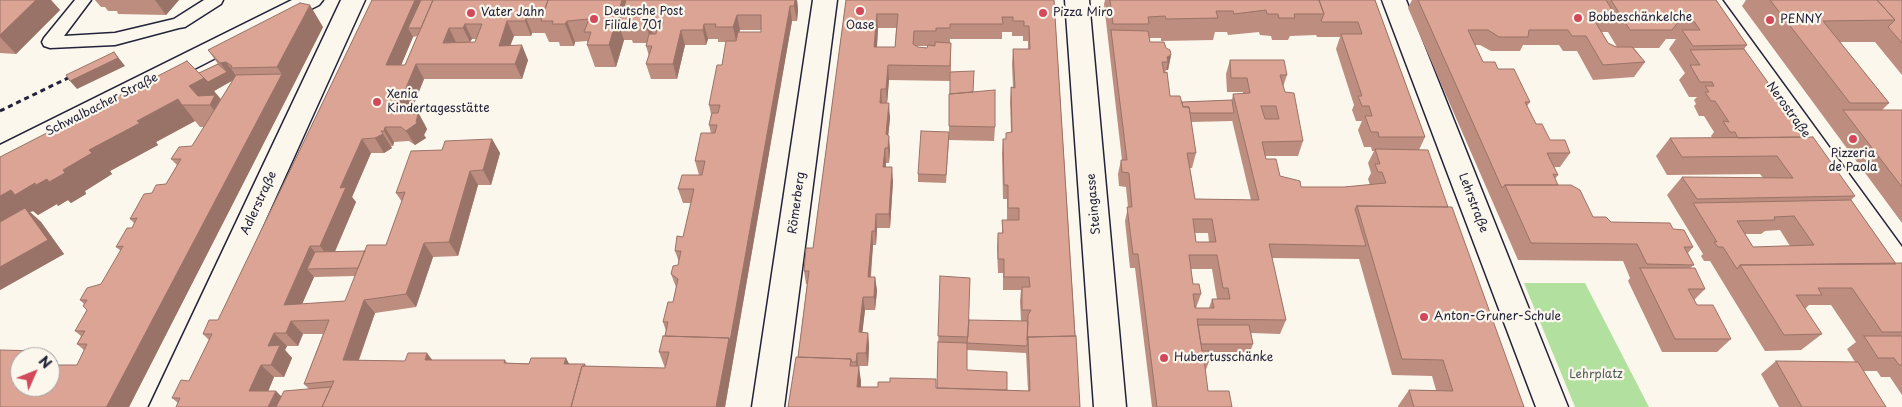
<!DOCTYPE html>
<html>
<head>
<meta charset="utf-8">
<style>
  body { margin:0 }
  #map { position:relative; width:1902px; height:407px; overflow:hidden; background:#fbf7ec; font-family:"Playpen Sans",sans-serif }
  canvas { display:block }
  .north { position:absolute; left:10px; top:347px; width:50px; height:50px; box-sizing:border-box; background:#fbf7ec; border:1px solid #a4a2a5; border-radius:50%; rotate:46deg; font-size:14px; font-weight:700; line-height:20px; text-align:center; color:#22223b }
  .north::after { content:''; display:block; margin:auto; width:18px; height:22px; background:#d1495b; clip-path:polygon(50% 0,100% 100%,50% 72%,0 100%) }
</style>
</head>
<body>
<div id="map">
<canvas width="1902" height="407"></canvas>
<div class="north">N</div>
</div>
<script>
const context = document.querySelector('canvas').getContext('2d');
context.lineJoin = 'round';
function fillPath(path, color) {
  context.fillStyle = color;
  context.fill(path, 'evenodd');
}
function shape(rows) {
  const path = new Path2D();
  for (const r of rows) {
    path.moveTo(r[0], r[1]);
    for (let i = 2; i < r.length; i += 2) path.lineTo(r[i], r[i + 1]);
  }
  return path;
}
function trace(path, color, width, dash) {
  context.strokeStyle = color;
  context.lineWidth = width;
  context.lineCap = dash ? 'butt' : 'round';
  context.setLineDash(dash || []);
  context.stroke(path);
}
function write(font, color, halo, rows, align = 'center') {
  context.font = font + ' "Playpen Sans",sans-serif';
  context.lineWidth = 4.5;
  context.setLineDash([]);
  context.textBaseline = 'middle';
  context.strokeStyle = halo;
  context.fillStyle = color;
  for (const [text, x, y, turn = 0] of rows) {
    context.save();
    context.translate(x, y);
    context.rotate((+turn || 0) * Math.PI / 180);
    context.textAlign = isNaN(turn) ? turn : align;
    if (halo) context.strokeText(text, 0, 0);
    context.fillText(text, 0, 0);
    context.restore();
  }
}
fillPath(shape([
  [1524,283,1585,283,1649,407,1575,407]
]), '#b1e09f');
const lane = shape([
  [75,0,91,0,64,36,115,33,174,19,204,0,223,0,221,4,185,27,179,28,115,45,50,48,44,46,42,42,44,38,75,0]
]);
const street = shape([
  [341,0,365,0,181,407,149,407,341,0],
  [813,0,837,0,784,407,752,407,813,0],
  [1065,0,1089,0,1126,407,1094,407,1065,0],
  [1382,0,1406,0,1568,407,1536,407,1382,0],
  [1698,0,1722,0,1902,247,1902,281,1892,277,1698,0]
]);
const secondary = shape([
  [292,0,323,0,319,5,9,164,0,167,0,145,292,0]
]);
trace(lane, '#22223b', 3);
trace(street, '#22223b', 3);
trace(secondary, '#22223b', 3);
trace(shape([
  [0,111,70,77]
]), '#22223b', 3, [5, 4]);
fillPath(lane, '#fbf7ec');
fillPath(street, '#fbf7ec');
fillPath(secondary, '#fbf7ec');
fillPath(shape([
  [0,0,51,0,60,10,16,54,0,53],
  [95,0,179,0,166,15,118,14,117,11,108,11,105,7,101,7],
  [372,0,797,0,798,10,797,21,792,21,783,71,725,407,176,407,178,403,172,398,189,381,209,340,203,334,218,320],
  [740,30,761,30,761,32,739,32],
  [532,33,545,33,549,42,559,42,560,46,574,46,575,42,587,41,588,43,587,45,595,67,616,67,624,40,632,40,633,43,646,43,646,46,649,56,646,64,651,79,677,79,685,45,706,45,708,39,718,39,718,42,726,42,722,65,709,105,711,114,709,125,711,133,695,161,699,175,678,189,683,203,691,203,683,237,675,251,679,262,678,265,671,274,676,287,673,302,663,322,666,331,659,352,665,368,586,366,585,364,507,363,505,360,432,360,405,361,359,360,375,313,416,307,433,257,458,256,478,185,491,185,500,153,492,139,442,150,396,193,402,202,386,245,365,251,335,252,356,202,352,197,371,153,384,153,392,148,391,146,393,146,394,142,409,141,415,145,426,138,424,135,427,129,424,123,412,109,424,79,522,79,528,60,510,45,514,36,531,36],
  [417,36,405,65,401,65,413,37],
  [472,39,476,39,475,42,470,42],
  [355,276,345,301,302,304,314,277],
  [303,334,323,334,304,384,309,389,281,397,276,391,268,391,274,377,284,377,292,358,285,350,287,346,298,346],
  [846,0,1054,0,1080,407,788,407,798,357,807,284,806,284,804,271,813,248],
  [878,28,896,28,895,47,877,47],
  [1002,32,1012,32,1012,36,1023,36,1023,41,1028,41,1028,49,1013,49,1012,64,1013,88,1011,87,1010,102,1011,132,1006,133,1006,139,1003,139,1002,153,1003,199,1007,199,1007,220,1002,220,1002,233,998,233,997,247,998,273,1003,273,1003,290,1021,290,1020,301,1021,321,968,330,940,276,937,388,861,387,861,382,858,366,868,366,869,346,868,333,862,332,865,310,875,310,877,291,875,277,871,277,873,245,876,245,877,228,890,228,893,181,886,167,886,163,889,163,890,150,888,135,890,118,887,103,889,80,950,81,949,132,918,174,918,182,946,183,949,140,994,141,995,127,973,92,951,72,951,43,950,43,950,39,1002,39],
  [915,46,928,46,927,48,918,47],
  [967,350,1026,353,1028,391,1007,390,967,370],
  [1105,0,1375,0,1425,137,1419,150,1448,207,1524,407,1398,407,1398,406,1409,390,1436,390,1432,376,1392,375,1359,259,1272,258,1286,320,1280,334,1251,333,1253,344,1250,352,1209,352,1210,359,1205,372,1208,391,1232,407,1152,407,1135,268,1130,268,1125,221,1128,207,1126,187,1119,186,1118,174,1121,160,1122,160,1104,4],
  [1215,32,1227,32,1228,35,1259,32,1260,35,1271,36,1272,40,1288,40,1290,36,1316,35,1317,37,1340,37,1336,49,1354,105,1352,110,1356,121,1362,121,1358,130,1364,147,1371,147,1372,151,1374,151,1368,163,1371,173,1368,179,1370,185,1344,187,1301,187,1280,176,1266,159,1265,156,1298,156,1303,141,1283,87,1287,75,1230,60,1226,74,1227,92,1243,92,1243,94,1233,94,1232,100,1182,102,1170,96,1165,73,1166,70,1168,70,1171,55,1166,48,1150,42,1149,38,1161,38,1161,41,1213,40],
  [1232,120,1251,200,1195,199,1190,168,1192,168,1196,153,1191,122,1232,121],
  [1195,233,1208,233,1209,242,1196,242],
  [1191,269,1212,269,1217,299,1212,299,1209,308,1196,308,1201,294,1193,284],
  [1412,0,1716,0,1747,45,1744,49,1807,137,1855,196,1851,200,1896,264,1902,263,1902,395,1890,377,1881,377,1877,371,1863,371,1886,407,1779,407,1761,374,1776,361,1855,362,1847,349,1856,342,1831,305,1809,305,1805,309,1822,334,1801,350,1765,351,1710,261,1704,261,1701,256,1703,254,1667,195,1682,177,1763,178,1760,174,1667,175,1656,156,1670,138,1712,138,1711,136,1714,132,1704,116,1699,116,1694,106,1696,104,1694,100,1697,97,1689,97,1679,80,1685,73,1669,49,1676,39,1666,39,1659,48,1634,48,1645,62,1634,77,1593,80,1577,51,1563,51,1559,45,1523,45,1520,51,1491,51,1480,45,1475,45,1483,62,1498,69,1530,102,1527,106,1536,124,1550,140,1570,153,1560,167,1554,167,1558,175,1555,179,1558,185,1593,217,1611,222,1673,229,1693,247,1688,253,1694,265,1690,268,1705,289,1694,300,1697,305,1731,339,1717,352,1662,352,1628,281,1630,278,1623,261,1518,260,1408,8],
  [1602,32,1608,32,1617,47,1608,43],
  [1780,230,1790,246,1753,247,1745,234,1761,234,1765,231],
  [1746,0,1902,0,1902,75,1875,42,1840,42,1889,103,1882,110,1902,110,1902,223,1742,6],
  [323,27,129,407,0,407,50,387,50,359,57,364,56,365,77,365,84,350,77,344,81,336,75,331,87,310,84,304,80,300,101,284,121,251,116,247,132,228,134,223,130,219,152,193,166,184,177,165,171,159,192,146,204,127,200,127,195,121,156,142,158,145,110,171,112,174,85,191,86,194,71,203,68,200,58,206,57,204,38,215,33,211,30,212,41,222,64,254,0,290,0,157,199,73,218,64,208,50],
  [232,81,221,99,214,91]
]), '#bd8d7f');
fillPath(shape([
  [36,0,51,0,60,10,16,54,0,37,0,35],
  [155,0,179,0,166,15],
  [415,0,422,0,408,28,413,37,395,80,386,65],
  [622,0,632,0,619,25,624,40,616,67,609,45],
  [795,0,797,0,798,10,797,21,794,6],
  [310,5,323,27,292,88,277,67],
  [790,6,792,21,725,407,716,407],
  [877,14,878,28,876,61,874,47],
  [737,15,740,30,736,41,733,27],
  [526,18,532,33,531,36,525,21],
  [507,21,514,36,505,60,499,46],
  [567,21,575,42,574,46,565,24],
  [649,22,654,37,652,43,647,29],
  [465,24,472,39,470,42,463,28],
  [704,24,708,39,706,45,703,30],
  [449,28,456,42,443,43],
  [681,30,685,45,677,79,673,64],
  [522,45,528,60,522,79,515,64],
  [114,52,125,66,77,89,70,81],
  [1171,55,1168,70,1166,70,1168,62,1167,57],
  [226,62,242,84,233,80,214,91,221,100,219,101,231,116,226,126,210,105,204,105,189,86,204,78,227,72,220,63],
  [416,64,424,79,406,124,397,109],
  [888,65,889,80,887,104,886,89],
  [282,74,292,88,129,407,106,407],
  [881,89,882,104,880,103],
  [178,99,195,121,156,142,158,145,110,171,112,174,85,191,86,194,71,203,68,200,58,206,57,204,38,215,33,211,30,212,41,222,64,254,0,290,0,196,11,190,35,183,47,179,63,170,89,150,137,121],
  [889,103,890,118,887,149,886,134],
  [416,108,427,129,424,135,426,138,415,145,406,131],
  [385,127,394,142,393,146,384,131],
  [383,134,392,148,384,153,375,138],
  [889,136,890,150,889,163,888,148],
  [362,139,371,153,352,197,356,202,331,260,320,246,340,188],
  [492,139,500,153,491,185,483,170],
  [885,148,886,163,884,181,883,167],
  [892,167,893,181,890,228,889,214],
  [470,171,478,185,458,256,449,242],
  [876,214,877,228,876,245,875,231],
  [872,231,873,245,869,290,868,277],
  [424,243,433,257,416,307,406,294],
  [310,246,321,260,307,269,314,277,296,318,284,305],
  [875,277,877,291,875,310,874,297],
  [863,297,865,310,861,345,859,332],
  [364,300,375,313,354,373,343,360],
  [291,321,303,334,298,346,286,333],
  [274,333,287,346,285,350,292,358,284,377,271,365,268,346],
  [868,333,869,346,868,366,866,353],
  [40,351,47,357,36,357],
  [427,353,437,366,425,360],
  [857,353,858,366,858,375,856,362],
  [566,358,573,371,564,364],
  [50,359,57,364,50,374],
  [261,365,274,377,263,404,249,391],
  [859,366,861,382,860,402,857,387],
  [276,391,289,404,287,407,268,407]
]), '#9a7368');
const building = shape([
  [0,0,36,0,0,35,0,0],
  [372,0,415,0,386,65,405,65,433,0,548,0,542,18,526,18,525,21,507,21,499,46,522,45,515,64,416,64,397,109,416,108,413,114,418,114,416,122,417,123,406,131,401,127,385,127,384,131,381,131,383,134,375,138,362,139,340,188,346,187,320,246,310,246,284,305,345,301,367,245,386,245,405,192,396,193,411,151,442,150,445,141,492,139,483,170,470,171,449,242,424,243,406,294,364,300,343,360,405,361,408,353,427,353,425,360,505,360,504,363,529,364,531,358,566,358,564,364,585,364,584,366,582,366,571,407,322,407,334,381,304,384,329,320,291,321,286,333,274,333,268,346,280,345,271,365,261,365,249,391,276,391,268,407,176,407,180,398,172,398,181,380,189,381,212,334,203,334,209,320,218,320,372,0],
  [465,24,482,24,475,42,443,43,449,28,463,28,465,24],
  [421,0,433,0,421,28,408,28,421,0],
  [548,0,622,0,609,45,587,45,591,32,584,32,589,19,567,21,565,24,552,24,553,21,541,21,548,0],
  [626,0,795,0,794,6,790,6,781,56,730,341,729,338,665,336,668,322,663,322,668,302,673,302,678,279,671,274,673,266,678,265,681,251,675,251,677,236,683,237,694,189,678,189,682,175,702,175,705,161,695,161,701,133,715,133,717,125,709,125,712,113,718,113,720,105,709,105,717,65,722,65,726,41,736,41,738,32,761,32,761,15,737,15,733,27,715,27,716,24,704,24,703,30,681,30,673,64,646,64,652,46,646,46,649,34,656,34,657,28,662,26,663,22,649,22,647,29,628,29,629,25,619,25,626,0],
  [846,0,1054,0,1075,336,1028,337,1027,340,1028,315,1031,310,1022,310,1022,287,1030,287,1029,277,1004,277,1004,259,998,259,998,233,1003,233,1002,220,1019,220,1019,208,1008,208,1008,185,1004,185,1003,139,1006,139,1006,133,1012,132,1011,87,1015,88,1013,49,1030,49,1029,26,1024,26,1024,21,1013,21,1013,17,1002,17,1003,24,950,24,950,28,936,28,936,31,914,31,913,44,918,47,927,48,928,45,935,46,935,42,951,43,950,66,888,65,886,89,881,89,880,103,889,103,886,134,889,136,888,148,885,148,883,167,892,167,889,214,876,214,875,231,872,231,868,277,875,277,874,297,863,297,859,332,868,333,866,353,857,353,856,362,852,362,851,359,798,357,809,271,804,271,806,248,813,248,846,0],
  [877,14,898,14,895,47,874,47,877,14],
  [1110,0,1319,0,1324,14,1294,14,1295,18,1279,18,1278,14,1267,14,1266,10,1234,14,1233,11,1216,11,1218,18,1166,19,1165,16,1148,17,1149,24,1113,24,1110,0],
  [1319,0,1375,0,1425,137,1379,137,1378,132,1371,132,1365,116,1372,116,1369,106,1362,106,1358,96,1362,96,1341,34,1362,34,1358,22,1322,22,1321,21,1324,14,1319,0],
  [1418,0,1606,0,1617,18,1593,18,1608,43,1616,47,1632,47,1645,62,1603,65,1586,36,1572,36,1568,30,1529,30,1528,37,1499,37,1488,30,1468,30,1483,62,1495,62,1498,69,1514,69,1530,102,1525,102,1536,124,1542,124,1550,140,1565,140,1570,153,1547,153,1558,175,1553,174,1558,185,1505,185,1502,188,1418,0],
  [1611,0,1716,0,1747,45,1693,46,1682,30,1700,30,1693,20,1679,21,1672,30,1630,30,1611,0],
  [1770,0,1877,0,1895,20,1823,21,1889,103,1850,103,1770,0],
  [1877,0,1902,0,1902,43,1888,27,1895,20,1877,0],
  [300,3,310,5,277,67,231,68,232,66,226,62,220,63,208,50,300,3],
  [1111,30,1148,31,1150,42,1164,42,1166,48,1170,50,1171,55,1167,57,1168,62,1162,62,1164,73,1167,72,1170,96,1180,96,1183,107,1189,107,1196,153,1187,153,1195,199,1259,200,1233,94,1250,93,1247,78,1231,78,1230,60,1284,60,1287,75,1280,75,1285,92,1294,93,1303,141,1262,142,1266,159,1276,159,1280,176,1300,181,1301,187,1344,187,1386,183,1382,172,1378,172,1375,164,1380,164,1375,149,1428,150,1448,207,1357,206,1355,209,1366,246,1269,244,1286,320,1197,319,1202,351,1209,351,1210,359,1204,359,1208,391,1229,391,1232,407,1157,407,1138,254,1133,254,1127,207,1132,207,1129,173,1122,172,1121,160,1127,160,1111,30],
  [1261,106,1276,106,1279,119,1265,119,1261,106],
  [1193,219,1212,219,1216,242,1196,242,1193,219],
  [1189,255,1217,255,1223,288,1228,288,1230,299,1212,299,1214,308,1195,308,1193,294,1201,294,1199,284,1193,284,1189,255],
  [1744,49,1807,137,1738,138,1735,132,1730,132,1723,121,1729,122,1715,101,1711,101,1705,92,1709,92,1705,86,1714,86,1712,82,1700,82,1690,65,1700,65,1690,50,1744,49],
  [114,52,118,58,70,81,66,75,114,52],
  [187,61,204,78,189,86,198,96,215,95,210,105,182,105,178,99,137,121,140,123,89,150,92,153,63,170,65,173,49,182,47,179,36,185,35,183,15,195,11,190,0,196,0,157,187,61],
  [218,64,227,72,208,82,199,73,218,64],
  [974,71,973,92,950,94,950,72,974,71],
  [282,74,107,406,106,407,0,407,0,350,40,351,36,357,20,357,20,387,50,387,50,365,77,365,87,344,77,344,85,331,75,331,87,310,83,306,87,300,80,300,87,288,101,284,123,246,116,247,127,228,132,228,137,218,130,219,144,194,152,193,156,185,166,184,181,159,171,159,179,147,192,146,236,75,282,74],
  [995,90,995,127,949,126,949,94,995,90],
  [1232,100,1234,113,1190,113,1189,107,1183,107,1182,102,1232,100],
  [1843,110,1902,110,1902,187,1843,110],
  [921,131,949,132,946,175,918,174,921,131],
  [1813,137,1855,196,1697,199,1682,177,1793,178,1777,156,1682,157,1670,138,1813,137],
  [1505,185,1571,185,1580,190,1593,217,1606,217,1611,222,1670,223,1673,229,1684,230,1693,247,1684,247,1694,265,1647,264,1637,244,1531,243,1505,185],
  [1851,200,1896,264,1740,265,1737,269,1723,247,1718,247,1714,242,1717,242,1693,203,1851,200],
  [1794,216,1814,245,1753,247,1737,221,1775,220,1774,217,1794,216],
  [1357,206,1452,207,1524,407,1414,407,1409,390,1453,391,1443,360,1402,359,1357,206],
  [25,208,48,240,0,267,0,222,25,208],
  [365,251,358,268,307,269,315,252,365,251],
  [1902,263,1902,332,1882,332,1852,288,1818,288,1822,295,1796,295,1822,334,1784,335,1740,265,1902,263],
  [1640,268,1695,268,1705,289,1688,289,1697,305,1713,305,1731,339,1675,339,1640,268],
  [940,276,970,278,968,337,938,336,940,276],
  [969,320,1028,321,1027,346,967,343,969,320],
  [1198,325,1249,325,1253,344,1201,344,1198,325],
  [663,336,729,338,716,407,571,407,582,366,665,368,669,352,659,352,663,336],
  [1076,336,1080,407,788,407,796,357,851,359,850,366,859,366,857,387,878,387,878,382,890,382,890,378,936,379,936,388,1030,391,1028,337,1076,336],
  [1864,336,1902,336,1902,365,1899,365,1894,358,1878,358,1864,336],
  [938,342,967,343,967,370,1007,372,1007,390,937,388,938,342],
  [1776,361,1858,362,1886,407,1802,407,1776,361],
  [331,387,322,407,276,407,284,391,331,387]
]);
fillPath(building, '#dca494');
trace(building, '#9a7368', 1);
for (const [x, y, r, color] of [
  [860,11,5,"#d1495b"],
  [471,13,5,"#d1495b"],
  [1043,13,5,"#d1495b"],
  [1578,18,5,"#d1495b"],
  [594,19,5,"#d1495b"],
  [1770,20,5,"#d1495b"],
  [377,102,5,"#d1495b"],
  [1853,139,5,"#d1495b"],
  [1424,317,5,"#d1495b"],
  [1164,358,5,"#d1495b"]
]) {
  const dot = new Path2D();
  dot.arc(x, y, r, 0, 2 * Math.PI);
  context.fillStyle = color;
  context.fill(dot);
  trace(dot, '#fbf7ec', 2);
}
write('12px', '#22223b', '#fbf7ec', [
  ["Deutsche Post",604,12],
  ["Filiale 701",604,26],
  ["Vater Jahn",481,13],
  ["Pizza Miro",1053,13],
  ["Bobbeschänkelche",1588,18],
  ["PENNY",1780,20],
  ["Oase",860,26,"center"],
  ["Xenia",387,95],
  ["Kindertagesstätte",387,109],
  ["Pizzeria",1853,154,"center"],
  ["de Paola",1853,168,"center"],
  ["Anton-Gruner-Schule",1434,317],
  ["Hubertusschänke",1174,358]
], 'left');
write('12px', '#22223b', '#fbf7ec', [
  ["Schwalbacher Straße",102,105,-27],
  ["Nerostraße",1788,110,54],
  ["Adlerstraße",259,203,-65],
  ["Römerberg",797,203,-82],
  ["Lehrstraße",1473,203,69],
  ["Steingasse",1094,204,-95]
]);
write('12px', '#4d5b59', '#fbf7ec', [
  ["Lehrplatz",1596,375]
]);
</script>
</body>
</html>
